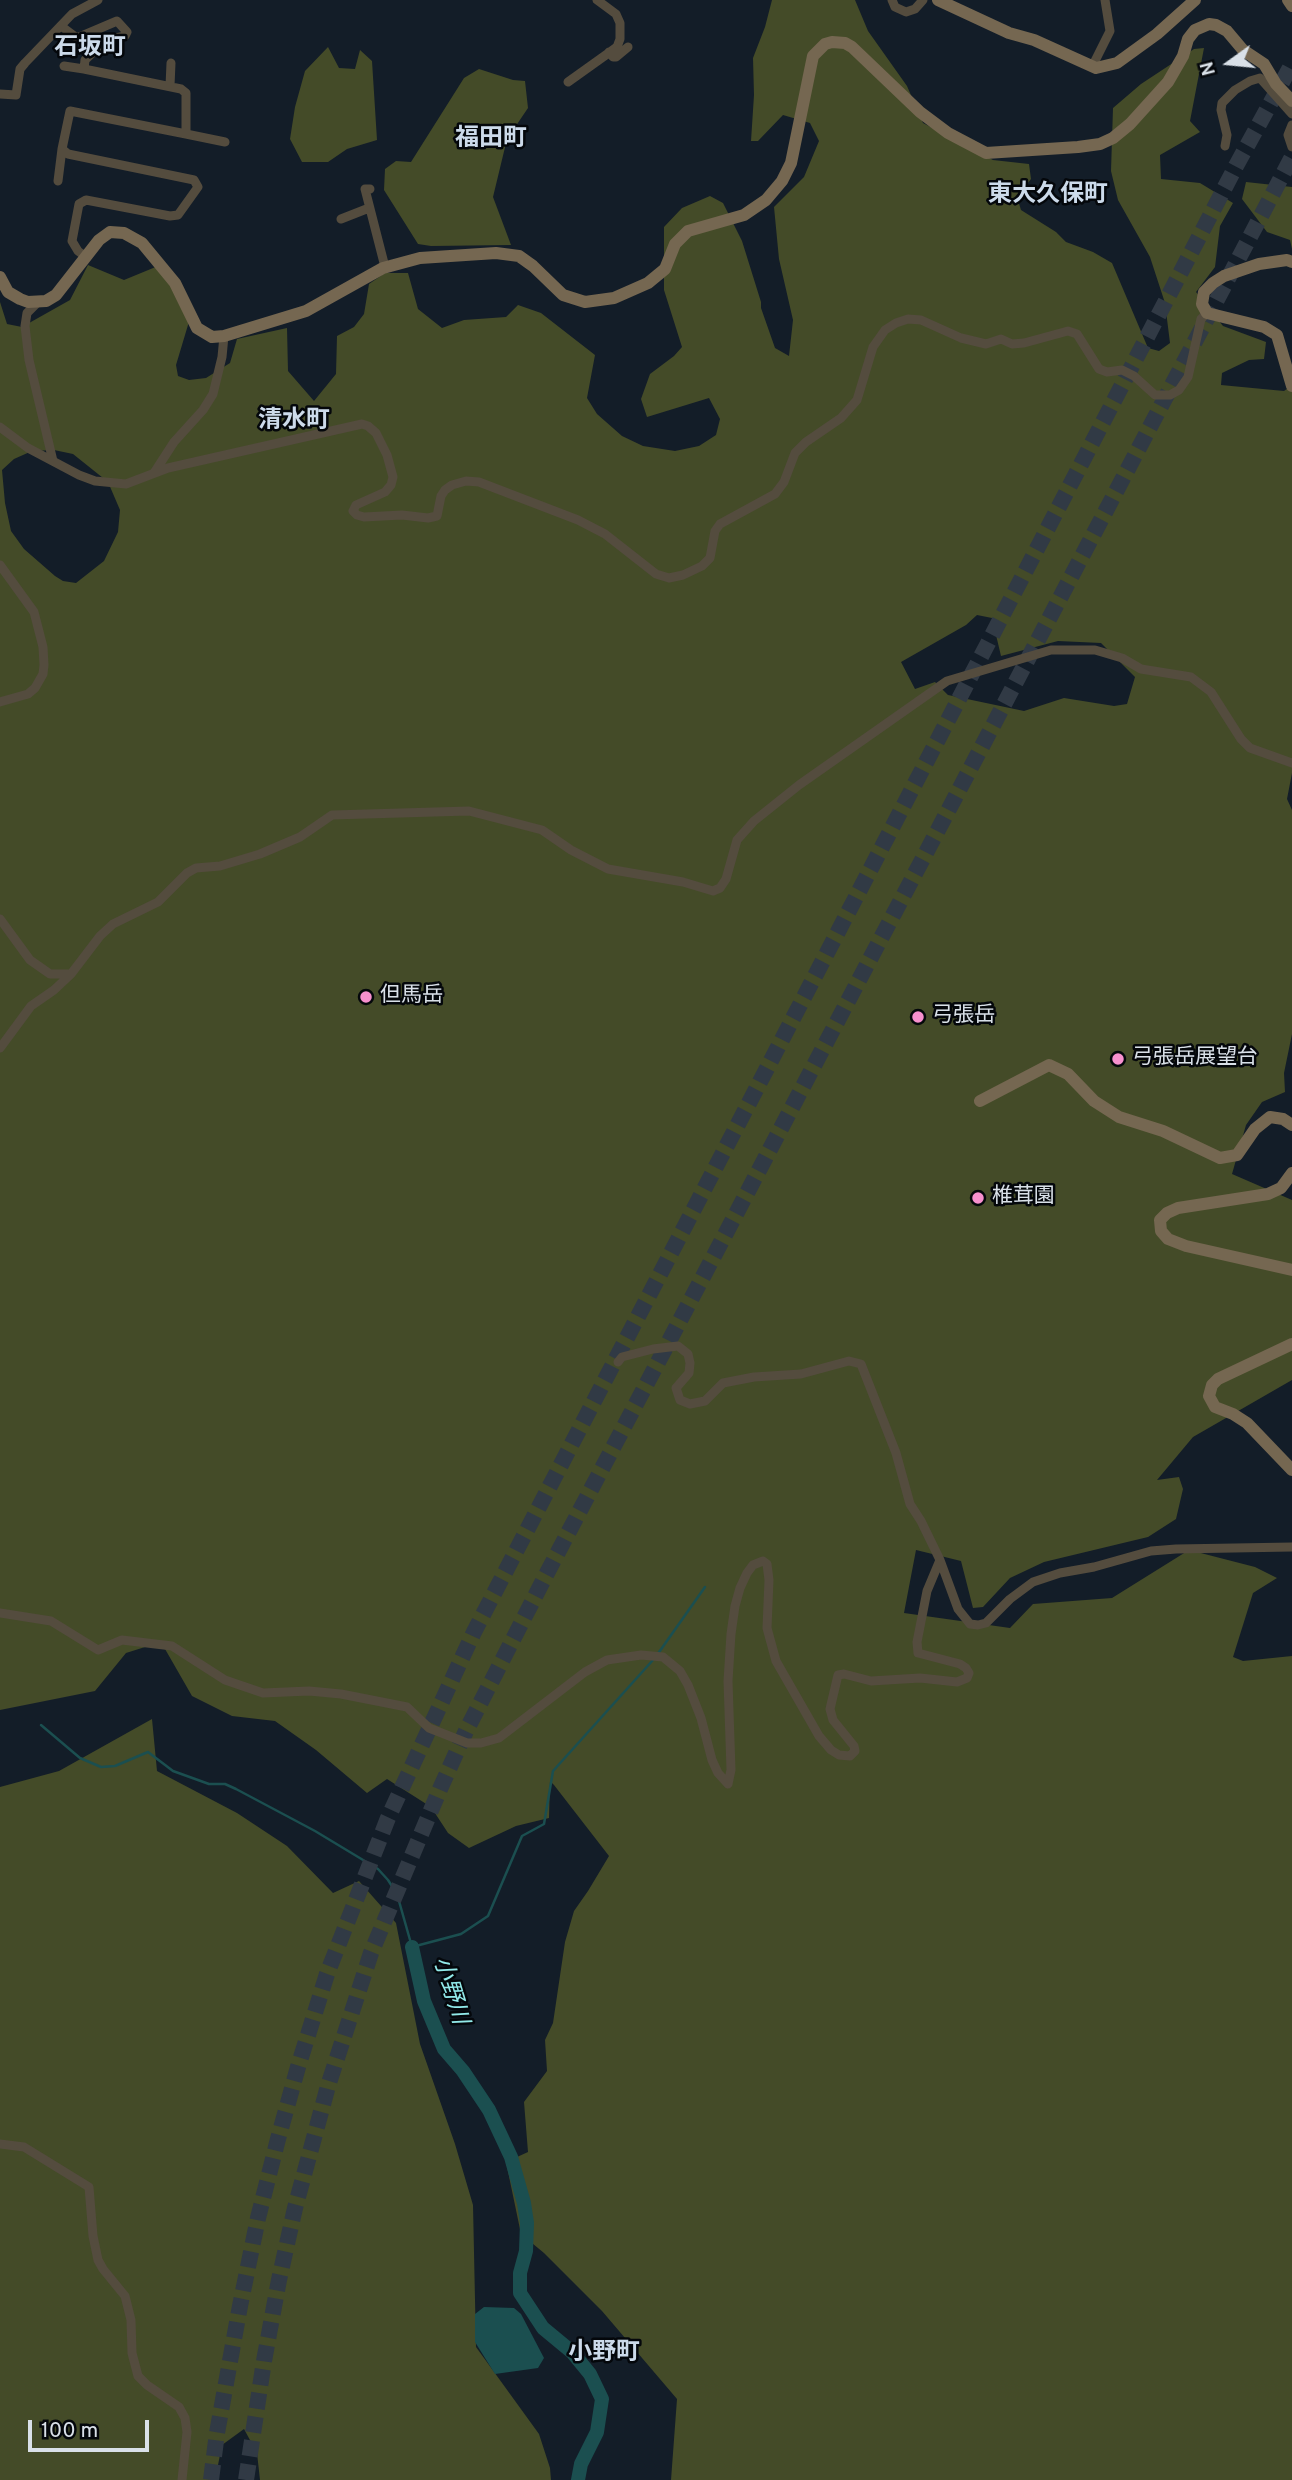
<!DOCTYPE html>
<html>
<head>
<meta charset="utf-8">
<style>
  body { margin:0 }
  #map { position:relative; width:1292px; height:2480px; overflow:hidden; background:#131d28; font-family:Overpass,sans-serif }
  canvas { display:block }
  .north { position:absolute; left:1194px; top:28px; width:70px; height:70px; -webkit-text-stroke:5px #04070b; paint-order:stroke; rotate:255deg; font-size:19px; font-weight:700; line-height:28px; text-align:center; color:#d9e0e8 }
  .north::after { content:''; display:block; margin:auto; width:24px; height:32px; background:#d9e0e8; clip-path:polygon(50% 0,100% 100%,50% 72%,0 100%) }
  .scale { position:absolute; left:28px; top:2420px; width:121px; height:32px; box-sizing:border-box; border:4px solid #d9e0e8; border-top:0; padding-left:9px; font-size:21px; line-height:24px; white-space:nowrap; color:#d9e0e8; -webkit-text-stroke:5px #04070b; paint-order:stroke }
</style>
</head>
<body>
<div id="map">
<canvas width="1292" height="2480"></canvas>
<div class="north">N</div>
<div class="scale">100 m</div>
</div>
<script>
const context = document.querySelector('canvas').getContext('2d');
context.lineJoin = 'round';
function fillPath(path, color) {
  context.fillStyle = color;
  context.fill(path, 'evenodd');
}
function shape(rows) {
  const path = new Path2D();
  for (const r of rows) {
    path.moveTo(r[0], r[1]);
    for (let i = 2; i < r.length; i += 2) path.lineTo(r[i], r[i + 1]);
  }
  return path;
}
function trace(path, color, width, dash) {
  context.strokeStyle = color;
  context.lineWidth = width;
  context.lineCap = dash ? 'butt' : 'round';
  context.setLineDash(dash || []);
  context.stroke(path);
}
function write(font, color, halo, rows, align = 'center') {
  context.font = font + ' Overpass,"Noto Sans JP",sans-serif';
  context.lineWidth = 5;
  context.setLineDash([]);
  context.textBaseline = 'middle';
  context.strokeStyle = halo;
  context.fillStyle = color;
  for (const [text, x, y, turn = 0] of rows) {
    context.save();
    context.translate(x, y);
    context.rotate((+turn || 0) * Math.PI / 180);
    context.textAlign = isNaN(turn) ? turn : align;
    if (halo) context.strokeText(text, 0, 0);
    context.fillText(text, 0, 0);
    context.restore();
  }
}
fillPath(shape([
  [772,0,855,0,868,31,907,86,923,123,993,160,1029,164,1031,179,1017,197,1021,210,1056,232,1066,242,1093,252,1112,263,1148,348,1159,351,1170,343,1165,303,1150,257,1118,200,1111,171,1113,108,1141,84,1194,49,1204,48,1190,121,1200,132,1160,155,1161,179,1200,183,1233,203,1220,226,1215,267,1196,292,1223,326,1266,342,1264,359,1249,360,1222,373,1221,385,1284,391,1292,385,1292,773,1287,799,1292,810,1292,1034,1284,1073,1285,1092,1262,1102,1246,1125,1232,1174,1292,1200,1292,1380,1193,1437,1157,1480,1179,1477,1183,1489,1176,1519,1148,1537,1044,1562,1010,1578,983,1607,973,1608,961,1561,916,1550,904,1613,1010,1628,1033,1604,1112,1598,1189,1550,1255,1567,1277,1578,1253,1593,1233,1657,1243,1661,1292,1656,1292,2480,671,2480,677,2399,602,2311,544,2253,521,2234,506,2162,528,2152,524,2102,547,2071,545,2040,553,2023,565,1942,574,1911,588,1891,609,1856,554,1785,550,1781,549,1818,516,1826,469,1848,448,1833,431,1807,387,1779,367,1793,316,1750,275,1721,232,1716,192,1696,161,1642,126,1653,95,1691,0,1710,0,302,7,324,22,327,70,300,88,265,124,280,158,266,191,315,176,365,178,376,189,380,206,378,230,363,237,339,287,328,288,371,314,401,336,374,337,336,354,327,364,314,369,284,385,273,408,273,418,309,442,328,464,320,506,317,518,305,541,313,595,355,587,398,597,414,622,436,643,446,675,451,699,446,716,435,720,419,709,398,647,417,641,399,650,374,674,356,682,347,664,290,664,227,682,208,710,196,723,203,742,241,761,302,761,308,775,348,789,356,793,320,779,259,774,207,804,177,819,141,810,123,783,115,758,141,751,141,754,95,753,58,765,27],
  [54,450,73,454,108,482,120,510,118,532,104,561,76,583,63,581,55,576,24,549,11,531,5,503,2,470,14,459,32,451],
  [977,615,992,618,1001,656,1058,641,1101,643,1135,677,1127,704,1114,706,1064,698,1024,711,948,695,935,682,915,689,901,662,966,625],
  [328,47,339,68,355,69,360,50,372,61,377,140,347,149,328,162,302,162,290,139,295,107,305,71],
  [479,69,513,80,525,81,528,108,507,139,493,197,511,245,431,246,418,244,384,190,385,169,396,161,411,162,464,78],
  [1246,182,1292,187,1292,249,1290,240,1267,232,1242,199],
  [152,1719,157,1771,237,1813,287,1846,333,1893,359,1881,396,1923,420,2044,455,2144,473,2205,476,2347,539,2434,550,2468,551,2480,260,2480,257,2453,244,2429,222,2445,215,2480,0,2480,0,1787,59,1771]
]), '#444b28');
fillPath(shape([
  [484,2307,514,2308,521,2314,544,2358,538,2368,495,2374,475,2342,475,2314]
]), '#1b4f50');
trace(shape([
  [657,1655,705,1587],
  [41,1725,80,1758,101,1767,115,1766,148,1752,173,1771,209,1784,225,1784,236,1789,315,1831,378,1869,388,1880,397,1894,412,1947,461,1934,488,1916,522,1836,544,1824,553,1771,653,1660]
]), '#1b4f50', 2.5);
trace(shape([
  [412,1947,424,2001,444,2049,463,2071,489,2110,511,2157,524,2203,527,2223,526,2251,520,2273,520,2293,543,2328,572,2352,590,2374,602,2399,597,2432,581,2464,578,2480]
]), '#1b4f50', 14);
trace(shape([
  [211,2480,217,2433,240,2306,258,2218,278,2139,298,2067,327,1974,388,1818,474,1632,1236,166,1292,64],
  [246,2480,264,2361,279,2280,295,2208,328,2086,371,1953,440,1789,466,1731,546,1575,1292,157]
]), '#313a45', 16, [16, 8]);
trace(shape([
  [892,0,895,7,906,12,915,9,923,0],
  [61,26,77,38,117,21,127,32,125,36,106,40,85,60,84,69,181,89,186,93,186,134,70,111,62,149,68,154,194,180,198,187,178,215,170,216,86,200,79,204,72,241,78,251,86,257],
  [609,52,613,57,616,57,628,47],
  [64,66,84,69],
  [1092,67,1110,31,1105,0],
  [568,82,617,47,620,39,620,23,616,14,597,0],
  [170,86,171,63],
  [0,94,16,95,20,69,25,63,72,14,98,0],
  [1292,125,1288,135,1292,147],
  [186,134,225,142],
  [1225,146,1227,135,1221,110,1222,103,1235,90,1250,81,1260,78,1292,114],
  [58,181,62,149],
  [370,189,365,189,385,267],
  [341,219,369,208],
  [38,302,27,313,25,326,29,360,53,461],
  [0,427,28,448,79,475,95,481,126,484,168,468,362,424,368,426,376,433,387,455,393,477,391,485,385,492,356,505,353,511,357,515,364,517,402,515,428,518,437,516,441,496,445,490,452,485,466,481,479,482,578,520,605,534,656,574,669,578,683,575,702,566,710,558,715,531,720,524,775,494,784,482,795,453,806,442,841,418,857,400,873,347,885,330,896,323,908,319,921,320,961,338,986,344,1001,339,1012,344,1024,343,1068,331,1077,334,1099,369,1107,372,1122,370,1134,376,1155,395,1170,395,1179,390,1188,377,1201,319,1207,313],
  [154,473,174,442,203,410,213,394,222,357,224,336],
  [0,565,34,612,43,647,44,665,43,674,35,688,28,694,0,702],
  [0,919,30,960,50,974,71,974],
  [0,1048,31,1006,54,990,71,974,100,936,113,924,158,902,187,873,196,868,220,866,260,854,300,837,332,815,469,811,542,830,571,850,608,869,683,882,713,891,720,888,726,879,737,840,754,821,799,785,947,681,1051,650,1095,650,1122,658,1141,669,1191,677,1211,692,1241,739,1250,748,1292,763],
  [618,1362,622,1357,653,1349,678,1346,688,1354,690,1363,689,1373,676,1388,680,1400,690,1404,705,1401,723,1383,754,1377,801,1374,849,1361,861,1364,896,1453,910,1504,921,1521,940,1560,958,1609,970,1624,978,1625,986,1623,1010,1599,1033,1582,1060,1573,1094,1567,1151,1551,1176,1549,1292,1547],
  [0,1613,51,1621,98,1650,122,1640,172,1646,225,1680,263,1693,309,1691,341,1694,407,1707,429,1728,467,1743,481,1743,499,1738,585,1672,607,1660,641,1655,663,1657,680,1671,688,1685,701,1718,712,1760,718,1773,728,1784],
  [728,1784,731,1770,728,1681,731,1634,735,1606,740,1588,747,1573,753,1565,763,1561,767,1564,769,1580,767,1628,776,1661,819,1736,831,1750,839,1755,850,1756,855,1751,854,1746,833,1720,830,1709,838,1675,844,1674,871,1681,920,1678,957,1682,967,1678,969,1673,966,1668,960,1664,918,1653,917,1642,927,1591,940,1560],
  [0,2144,24,2147,89,2187,93,2236,98,2260,103,2269,125,2296,131,2320,132,2353,138,2376,147,2385,179,2407,185,2418,187,2432,182,2480]
]), '#544c3e', 9);
trace(shape([
  [938,0,1009,33,1034,40,1096,68,1117,63,1157,34,1195,0],
  [1288,0,1292,6],
  [1292,262,1287,260,1259,264,1224,276,1213,283,1204,292,1202,304,1207,313,1264,327,1277,335,1292,386],
  [0,277,8,292,20,299,28,302,46,301,56,295,99,240,110,232,124,233,142,243,175,283,197,328,212,337,224,336,306,311,383,268,420,258,496,253,519,256,533,266,563,295,585,302,614,298,648,283,665,269,675,244,688,231,744,215,766,200,782,181,791,163,813,56,825,44,832,42,845,43,852,47,920,112,948,133,986,153,1078,147,1100,144,1113,138,1130,124,1168,82,1183,56,1188,39,1195,30,1209,24,1216,25,1227,31,1243,50,1264,64,1276,84,1292,101],
  [980,1101,1049,1065,1068,1074,1094,1101,1119,1117,1163,1131,1220,1158,1237,1155,1255,1129,1270,1117,1283,1119,1292,1125],
  [1292,1173,1281,1188,1268,1194,1178,1208,1167,1213,1160,1220,1161,1231,1168,1239,1186,1246,1292,1270],
  [1292,1344,1218,1379,1212,1385,1209,1396,1215,1407,1233,1414,1247,1423,1292,1470]
]), '#756751', 12);
for (const [x, y, r, color] of [
  [366,997,7,"#f790ce"],
  [918,1017,7,"#f790ce"],
  [1118,1059,7,"#f790ce"],
  [978,1198,7,"#f790ce"]
]) {
  const dot = new Path2D();
  dot.arc(x, y, r, 0, 2 * Math.PI);
  context.fillStyle = color;
  context.fill(dot);
  trace(dot, '#04070b', 2.5);
}
write('21px', '#d9e0e8', '#04070b', [
  ["但馬岳",380,997],
  ["弓張岳",932,1017],
  ["弓張岳展望台",1132,1059],
  ["椎茸園",992,1198]
], 'left');
write('italic 23px', '#92eaea', '#04070b', [
  ["小野川",449,1991,73]
]);
write('bold 24px', '#ccdaea', '#04070b', [
  ["石坂町",90,49],
  ["福田町",491,140],
  ["東大久保町",1048,196],
  ["清水町",294,422],
  ["小野町",604,2354]
]);
</script>
</body>
</html>
